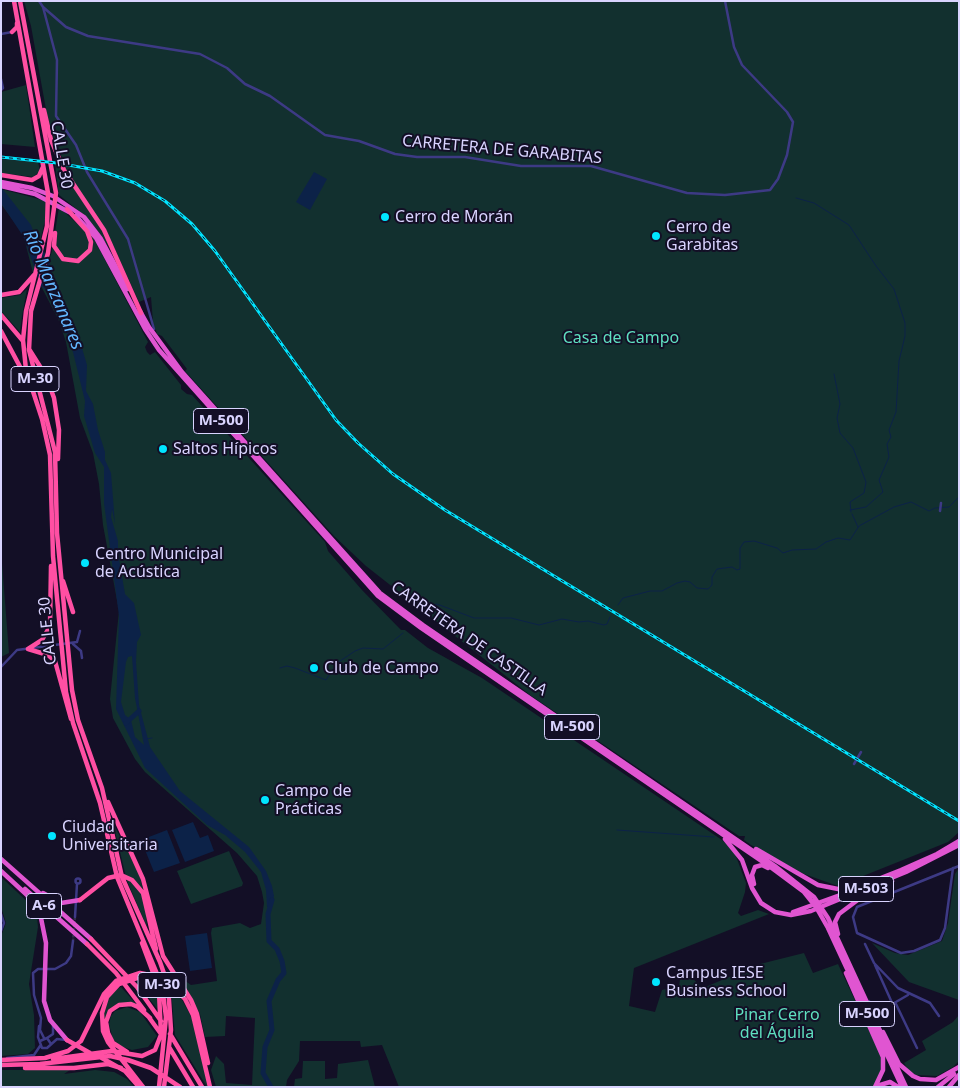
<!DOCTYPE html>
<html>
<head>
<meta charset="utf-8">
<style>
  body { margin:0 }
  #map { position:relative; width:960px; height:1088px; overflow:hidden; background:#130f26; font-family:"Noto Sans",sans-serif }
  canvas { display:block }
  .frame { position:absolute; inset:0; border:2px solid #d9d4ff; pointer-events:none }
</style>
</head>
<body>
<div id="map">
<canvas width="960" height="1088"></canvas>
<div class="frame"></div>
</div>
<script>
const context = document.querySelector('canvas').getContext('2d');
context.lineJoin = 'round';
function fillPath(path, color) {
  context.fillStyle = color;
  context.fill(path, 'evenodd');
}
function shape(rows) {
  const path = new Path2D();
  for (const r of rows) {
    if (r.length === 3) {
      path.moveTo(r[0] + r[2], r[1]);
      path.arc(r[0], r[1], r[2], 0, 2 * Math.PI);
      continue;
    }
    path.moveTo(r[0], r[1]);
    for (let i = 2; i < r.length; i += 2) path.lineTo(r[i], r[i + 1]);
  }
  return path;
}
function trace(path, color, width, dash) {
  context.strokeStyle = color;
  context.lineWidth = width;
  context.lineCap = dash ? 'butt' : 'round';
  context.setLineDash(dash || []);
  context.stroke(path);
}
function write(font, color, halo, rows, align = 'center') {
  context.font = font + ' "Noto Sans",sans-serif';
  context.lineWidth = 4;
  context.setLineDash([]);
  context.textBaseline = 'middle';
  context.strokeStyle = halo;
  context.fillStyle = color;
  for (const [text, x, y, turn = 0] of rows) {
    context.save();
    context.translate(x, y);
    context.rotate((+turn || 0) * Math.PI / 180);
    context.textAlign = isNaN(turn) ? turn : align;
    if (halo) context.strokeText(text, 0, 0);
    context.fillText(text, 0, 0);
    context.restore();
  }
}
fillPath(shape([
  [24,1,959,1,959,832,948,842,838,886,804,874,751,845,744,840,745,836,739,836,530,695,366,566,334,536,185,371,187,369,162,336,157,334,153,322,151,297,139,302,113,245,109,247,84,215,59,195,55,164,66,165,56,146,47,115,31,26],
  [26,85,35,147,1,144,1,92],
  [1,159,38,162,40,171,33,177,1,173],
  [1,189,46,201,45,220,33,273,23,234,1,204],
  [59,207,94,239,148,342,145,347,147,352,150,355,155,352,181,385,181,389,187,394,192,395,325,542,328,551,362,590,401,630,405,630,428,648,482,678,722,840,734,851,746,883,745,892,738,913,741,916,758,910,769,914,634,968,629,1006,655,1012,662,990,679,986,680,979,693,979,703,988,760,964,804,953,813,973,838,964,882,1058,881,1072,874,1087,399,1087,382,1045,361,1047,360,1041,300,1041,299,1061,287,1080,286,1087,216,1087,211,1070,216,1056,224,1064,226,1083,252,1085,255,1018,226,1016,225,1036,205,1037,200,1014,180,982,184,980,191,985,217,981,211,933,212,928,240,923,250,928,261,924,264,903,262,892,257,876,237,853,145,772,135,759,113,718,110,699,119,611,103,525,99,484,93,453,80,418,66,342,59,321,41,286,52,251],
  [27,289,22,316,20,332,1,311,1,298,20,295],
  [1,550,9,653,1,657],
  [113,823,139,873,145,897,147,927,127,881],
  [229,851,243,883,242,886,191,904,177,871],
  [959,868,959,1000,909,982,872,943,895,953,908,955,942,941,948,923,955,874],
  [1,877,32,906,37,917,38,927,29,984,34,1015,35,1048,28,1054,1,1056,1,936,6,923,1,907],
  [144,978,151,980,156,991,160,1012,137,984],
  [121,987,138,1006,116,1005,105,1026,103,1015,106,1002,112,992],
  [171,990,181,998,192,1018,209,1087,207,1087,175,1035],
  [127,1007,140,1012,157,1036,148,1047,132,1050,120,1046,113,1039,109,1024,111,1016,115,1011],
  [959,1015,959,1061,953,1067,937,1076,916,1075,908,1070,904,1063,926,1050,922,1041,953,1022],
  [368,1060,375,1087,294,1087,295,1079,302,1078,303,1061,325,1061,325,1079,337,1078,338,1064],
  [1,1070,70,1070,64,1074,95,1070,114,1072,127,1079,134,1087,1,1087]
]), '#12302f');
fillPath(shape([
  [314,172,327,179,310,210,296,202],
  [1,187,31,225,36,239,49,260,55,286,77,331,87,365,86,391,93,404,98,430,105,452,105,460,111,473,115,524,112,509,111,517,118,541,118,553,125,594,134,603,141,635,137,642,136,662,139,705,150,747,180,791,249,847,266,871,272,886,274,896,272,905,267,907,266,890,261,872,245,852,225,835,207,825,145,768,116,709,119,616,104,503,104,467,95,453,84,416,85,401,71,344,50,294,41,286,23,236,1,203],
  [132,656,135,698,144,745,135,737,131,720,125,715,121,702,126,662,128,657],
  [193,822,200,838,208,835,214,851,185,862,172,830],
  [167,830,180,863,154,872,141,840],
  [207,933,212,968,190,971,185,936]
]), '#0c2248');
trace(shape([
  [796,198,814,203,849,225,876,266,894,289,905,323,905,336,899,361,896,412,889,430,891,437,887,444,889,457,879,480,883,492,866,507,850,510],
  [834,374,840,404,837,418,840,433,853,448,866,482,864,493,850,502,851,512],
  [852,514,858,527],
  [618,605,623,598,650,591,662,591,677,583,685,581,690,582,697,588,708,589,712,585,712,577,717,569,732,567,737,570,740,569,740,548,744,542,754,541,777,548,783,553,792,550,816,549,826,542,838,538,850,540,859,526,894,507,911,502,929,511,935,508,949,507,959,497],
  [423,608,437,604,474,618,511,618,539,625,562,619,579,622,588,621,604,625,607,624,610,617],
  [280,668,287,666,295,668,326,680,337,663,355,651,363,648,383,649,403,633],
  [146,739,152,738],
  [617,830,714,837]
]), '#0c2248', 1);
trace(shape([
  [126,723,139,711],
  [271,1087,263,1073,265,1047,272,1030,269,1001,278,980,284,973,282,961,277,949,269,941,268,914,272,900]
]), '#0c2248', 5);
trace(shape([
  [73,941,75,917]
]), '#312d47', 2.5, [2.5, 1]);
trace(shape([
  [39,1,43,7,57,60,56,116,76,145,87,172,128,239,154,329],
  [43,7,66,27,88,36,200,54,227,68,245,84,270,96,325,135,359,141,395,154,417,157,465,157,521,166,591,166,687,193,725,195,770,190,778,179,787,155,793,122,787,112,742,65,734,47,725,1],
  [1,34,12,32],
  [1,79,3,88,1,90],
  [940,511,941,503],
  [73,644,81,651,82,658],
  [1,667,17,650,77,642,80,631],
  [854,764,861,752],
  [953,868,945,928,940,940,914,951,901,953,857,933,853,917,857,907,959,866],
  [78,881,2.5],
  [1,914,4,923,1,931],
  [75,917,77,884],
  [865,944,874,963,898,988,930,1003,939,1016],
  [875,965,893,1005],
  [869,1001,873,1009,882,1010,908,995],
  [896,1004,917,1048],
  [877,1020,881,1011],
  [39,1026,38,1037,42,1048,47,1048,57,1039,66,1040],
  [44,1038,40,1030,41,1018,34,995,33,973,38,969,55,969,66,963,71,956,73,941],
  [47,1038,53,1034,53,1025],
  [40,1041,47,1038,51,1044],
  [7,1058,34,1055,40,1046]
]), '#3d3a85', 2.5);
trace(shape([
  [1,182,32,188,53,196,84,217,101,239,128,289],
  [1,186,35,194,69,212],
  [76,216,96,238,145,329,159,350,378,596,421,628,773,869,804,892,816,907,828,928,902,1087],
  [140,311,149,327,182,372,380,593,423,625,775,866,814,897,828,918,906,1087],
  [725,839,742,860,752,888,761,903,775,912,791,915,811,911,906,872,959,845],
  [756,849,818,885,843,890,858,887,901,870,937,854,959,841],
  [1,859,91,939],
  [1,871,27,895,41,918,46,943,44,1001,50,1020,67,1040],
  [754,884,752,875,755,867,762,865,768,868],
  [25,889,87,944],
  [43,893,61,903,80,900],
  [793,912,854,890],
  [838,934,835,922,839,914,859,899,892,881],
  [846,973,883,1057,883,1070,875,1087],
  [883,1032,899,1064,913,1076,920,1079,936,1080,959,1067],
  [877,1086,890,1082,898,1087],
  [938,1087,954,1074],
  [949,1087,959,1075]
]), '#e055d1', 4.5);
trace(shape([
  [14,1,48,193,47,226,26,311,23,340,26,370,42,419,50,455,53,556,66,692,73,723,100,803,117,877,162,986,166,1017,159,1087],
  [20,1,56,193,48,253,31,311,29,350,55,452,57,533,72,690,78,720,102,788,122,877,160,962,168,985,171,1030,164,1087],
  [12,32,17,27,17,23],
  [44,110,51,140,64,170,104,230,141,313],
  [1,175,32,180,39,176,43,167],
  [55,233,54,246,63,259,78,261,90,250,91,242,87,231,67,209],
  [1,295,19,292,34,275],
  [1,315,23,341],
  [1,331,26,378],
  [29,349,46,376,54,398,59,430,58,459],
  [63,581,73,612],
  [28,649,42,640,50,626,51,566],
  [28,649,48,655,55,661,71,719],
  [108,802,143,879,163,956,191,1000,197,1014,208,1063],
  [80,900,108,878,121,875,132,880,143,893,156,949],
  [91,939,137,987,161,1021],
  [142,943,161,994],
  [87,944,116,973,144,1010],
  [166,980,185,999,193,1015,210,1087],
  [159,993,161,1033],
  [148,1016,161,1034],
  [170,1034,202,1087],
  [67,1040,90,1053],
  [169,1047,193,1087],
  [127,1052,113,1043,108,1033,106,1022,110,1011,119,1005,131,1004,138,1007,150,1018],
  [100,1057,125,1071,139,1087],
  [53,1059,112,1051,142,1056,155,1050,162,1032],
  [1,1060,45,1058,68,1051,81,1041,104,994,116,981,140,973,159,977],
  [1,1065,40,1064,110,1056,128,1060,151,1068,180,1087],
  [25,1068,74,1068,108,1064,121,1068],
  [143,1087,108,1042,103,1031,102,1013,107,997,119,984,140,977,157,980]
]), '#ff4fa3', 4.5);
const rail = shape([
  [1,157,57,163,102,171,135,183,165,201,192,224,215,251,336,420,358,443,393,474,445,510,959,821]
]);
trace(rail, '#00e5ff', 3);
trace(rail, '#130f26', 1, [4]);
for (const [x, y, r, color] of [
  [385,217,5,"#00e5ff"],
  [656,236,5,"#00e5ff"],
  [163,449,5,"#00e5ff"],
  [85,563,5,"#00e5ff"],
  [314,668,5,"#00e5ff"],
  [265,800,5,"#00e5ff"],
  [52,836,5,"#00e5ff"],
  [656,982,5,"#00e5ff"]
]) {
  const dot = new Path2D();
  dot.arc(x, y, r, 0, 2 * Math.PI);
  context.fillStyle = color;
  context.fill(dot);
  trace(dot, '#130f26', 2);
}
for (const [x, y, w] of [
  [35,379,48],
  [221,421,55],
  [572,727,55],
  [866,889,55],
  [44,906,35],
  [162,985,48],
  [867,1014,55]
]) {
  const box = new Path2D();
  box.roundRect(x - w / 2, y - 12.5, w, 25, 4);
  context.fillStyle = '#130f26';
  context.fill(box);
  trace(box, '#d9d4ff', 1);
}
write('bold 15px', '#d9d4ff', null, [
  ["M-30",35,379],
  ["M-500",221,421],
  ["M-500",572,727],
  ["M-503",866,889],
  ["A-6",44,906],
  ["M-30",162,985],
  ["M-500",867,1014]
]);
write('16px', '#d9d4ff', '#130f26', [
  ["CARRETERA DE GARABITAS",502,150,5],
  ["CALLE 30",61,155,81],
  ["CALLE 30",48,631,-96],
  ["CARRETERA DE CASTILLA",469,639,35]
]);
write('16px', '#d9d4ff', '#130f26', [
  ["Cerro de Morán",395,217],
  ["Cerro de",666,227],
  ["Garabitas",666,245],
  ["Saltos Hípicos",173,449],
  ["Centro Municipal",95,554],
  ["de Acústica",95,572],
  ["Club de Campo",324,668],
  ["Campo de",275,791],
  ["Prácticas",275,809],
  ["Ciudad",62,827],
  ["Universitaria",62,845],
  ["Campus IESE",666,973],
  ["Business School",666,991]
], 'left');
write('16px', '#5fe0c0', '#130f26', [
  ["Casa de Campo",621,338],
  ["Pinar Cerro",777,1015],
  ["del Águila",777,1033]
]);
write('italic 18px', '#62b6ff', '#130f26', [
  ["Río Manzanares",53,290,67]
]);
</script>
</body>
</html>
